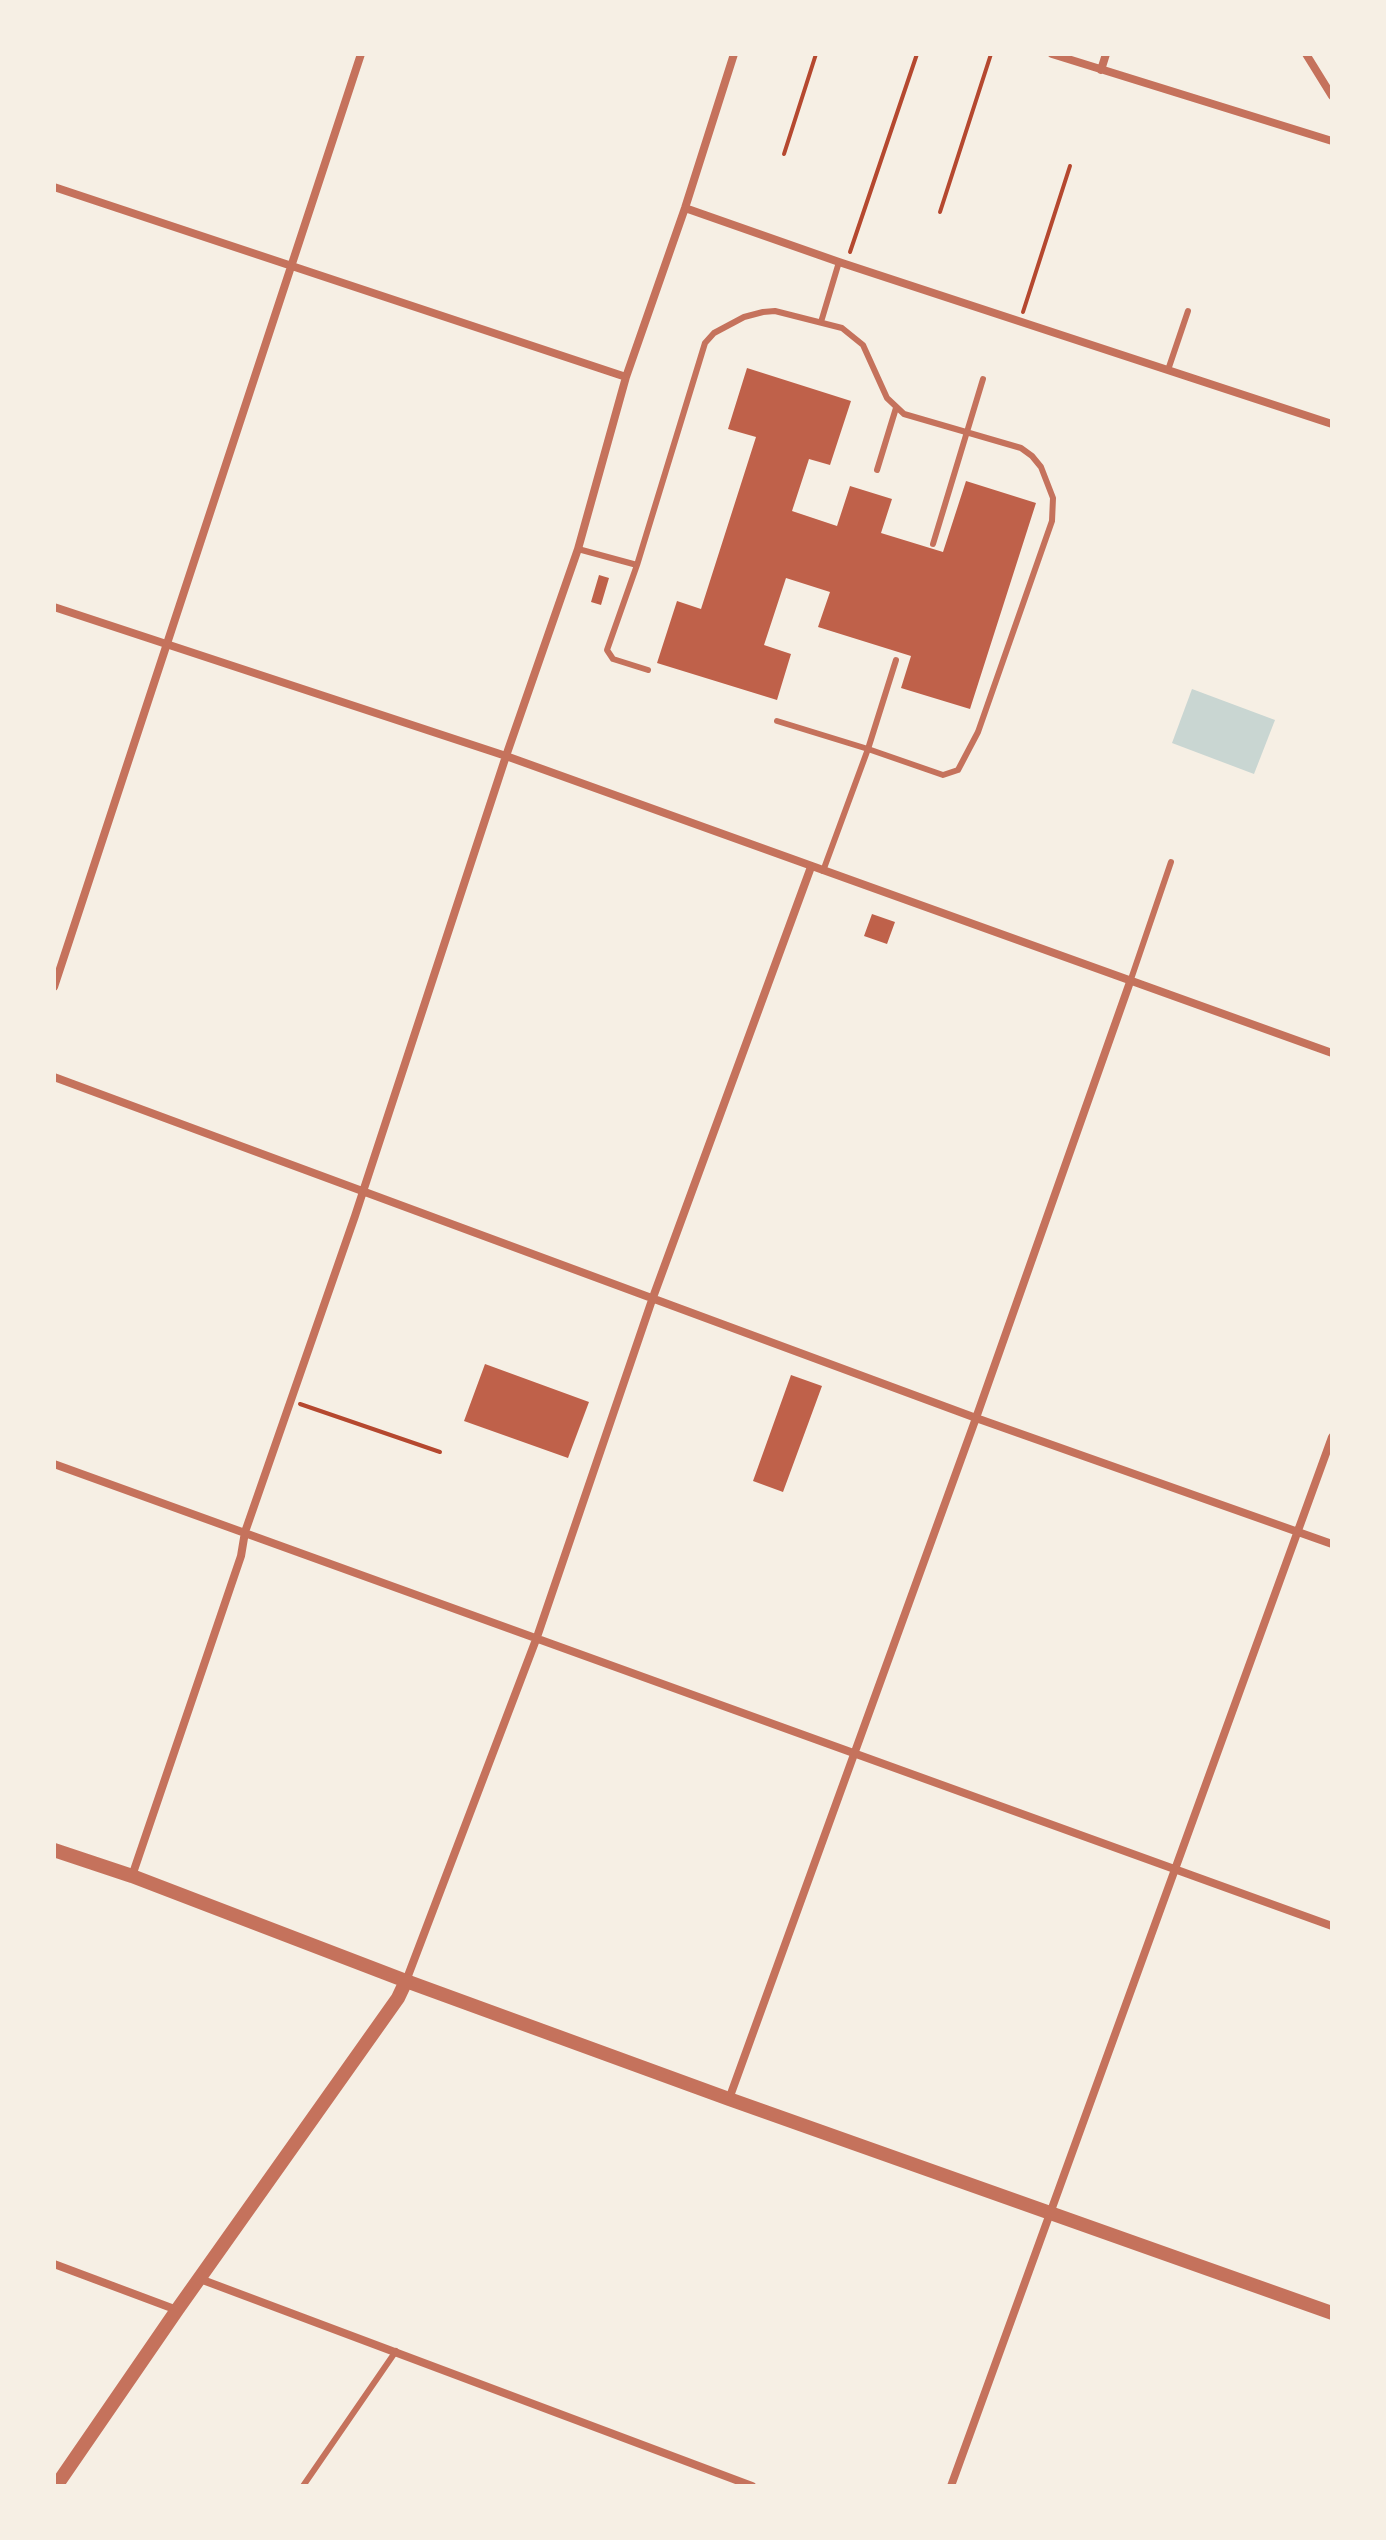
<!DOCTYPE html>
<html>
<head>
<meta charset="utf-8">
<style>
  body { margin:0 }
  #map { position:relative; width:1386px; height:2540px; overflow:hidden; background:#f6efe4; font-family:"Work Sans",sans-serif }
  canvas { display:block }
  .frame { position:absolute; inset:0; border:56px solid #f6efe4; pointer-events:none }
</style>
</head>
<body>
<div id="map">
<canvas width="1386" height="2540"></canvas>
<div class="frame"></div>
</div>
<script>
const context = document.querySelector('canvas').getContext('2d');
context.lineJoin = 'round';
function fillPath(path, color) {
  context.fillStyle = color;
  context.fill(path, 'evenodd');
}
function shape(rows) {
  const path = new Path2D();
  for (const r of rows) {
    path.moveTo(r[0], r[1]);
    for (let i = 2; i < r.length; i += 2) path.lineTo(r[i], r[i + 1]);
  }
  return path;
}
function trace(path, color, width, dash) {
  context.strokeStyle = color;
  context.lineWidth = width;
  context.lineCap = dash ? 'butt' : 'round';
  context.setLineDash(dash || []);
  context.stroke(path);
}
fillPath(shape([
  [1192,689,1275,720,1254,774,1172,743]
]), '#c9d6d2');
fillPath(shape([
  [747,368,851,401,830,465,809,459,792,511,837,526,850,486,892,499,881,533,943,552,966,481,1036,503,970,709,901,688,911,656,818,627,830,592,786,578,764,645,791,654,777,700,657,663,677,601,701,609,756,437,728,429],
  [599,575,609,578,601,605,591,602],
  [872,914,895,922,887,944,864,936],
  [485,1364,589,1402,568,1458,464,1421],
  [791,1375,822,1386,783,1492,753,1481]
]), '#bf614a');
trace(shape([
  [784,154,816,54],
  [940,212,991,54],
  [850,252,917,54],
  [1023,312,1070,166],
  [300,1404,440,1452]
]), '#b5482f', 4);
trace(shape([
  [821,322,839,262],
  [1168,370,1188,311],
  [877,470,896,408],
  [933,544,983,379],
  [578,549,637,565,705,343,714,333,744,317,763,312,775,311,842,328,863,345,887,398,904,414,1021,448,1032,456,1041,467,1053,498,1052,521,978,732,958,770,943,775,868,749,823,871],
  [637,565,607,650,613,659,648,670],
  [777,721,868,749,896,660],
  [1130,982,1171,862],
  [303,2486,396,2351]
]), '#c5725c', 6);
trace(shape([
  [1052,54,1332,141],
  [1306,54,1332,96],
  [1101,70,1106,54],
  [54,187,626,377],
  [685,208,839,262,1332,424],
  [54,607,506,756,1332,1053],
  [54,987,361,54],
  [54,1077,976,1418,1332,1544],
  [54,1464,1332,1926],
  [132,1876,241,1556,245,1532,355,1216,506,756,578,549,626,377,685,208,734,54],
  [406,1981,537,1637,652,1300,811,867],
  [729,2099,976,1418,1130,982],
  [54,2264,177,2310],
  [200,2279,752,2486],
  [951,2486,1332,1437]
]), '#c5725c', 8);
trace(shape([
  [54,1850,132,1876,406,1981,729,2099,1332,2313],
  [56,2486,177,2310,398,1998,406,1981]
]), '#c5725c', 14);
</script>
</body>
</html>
